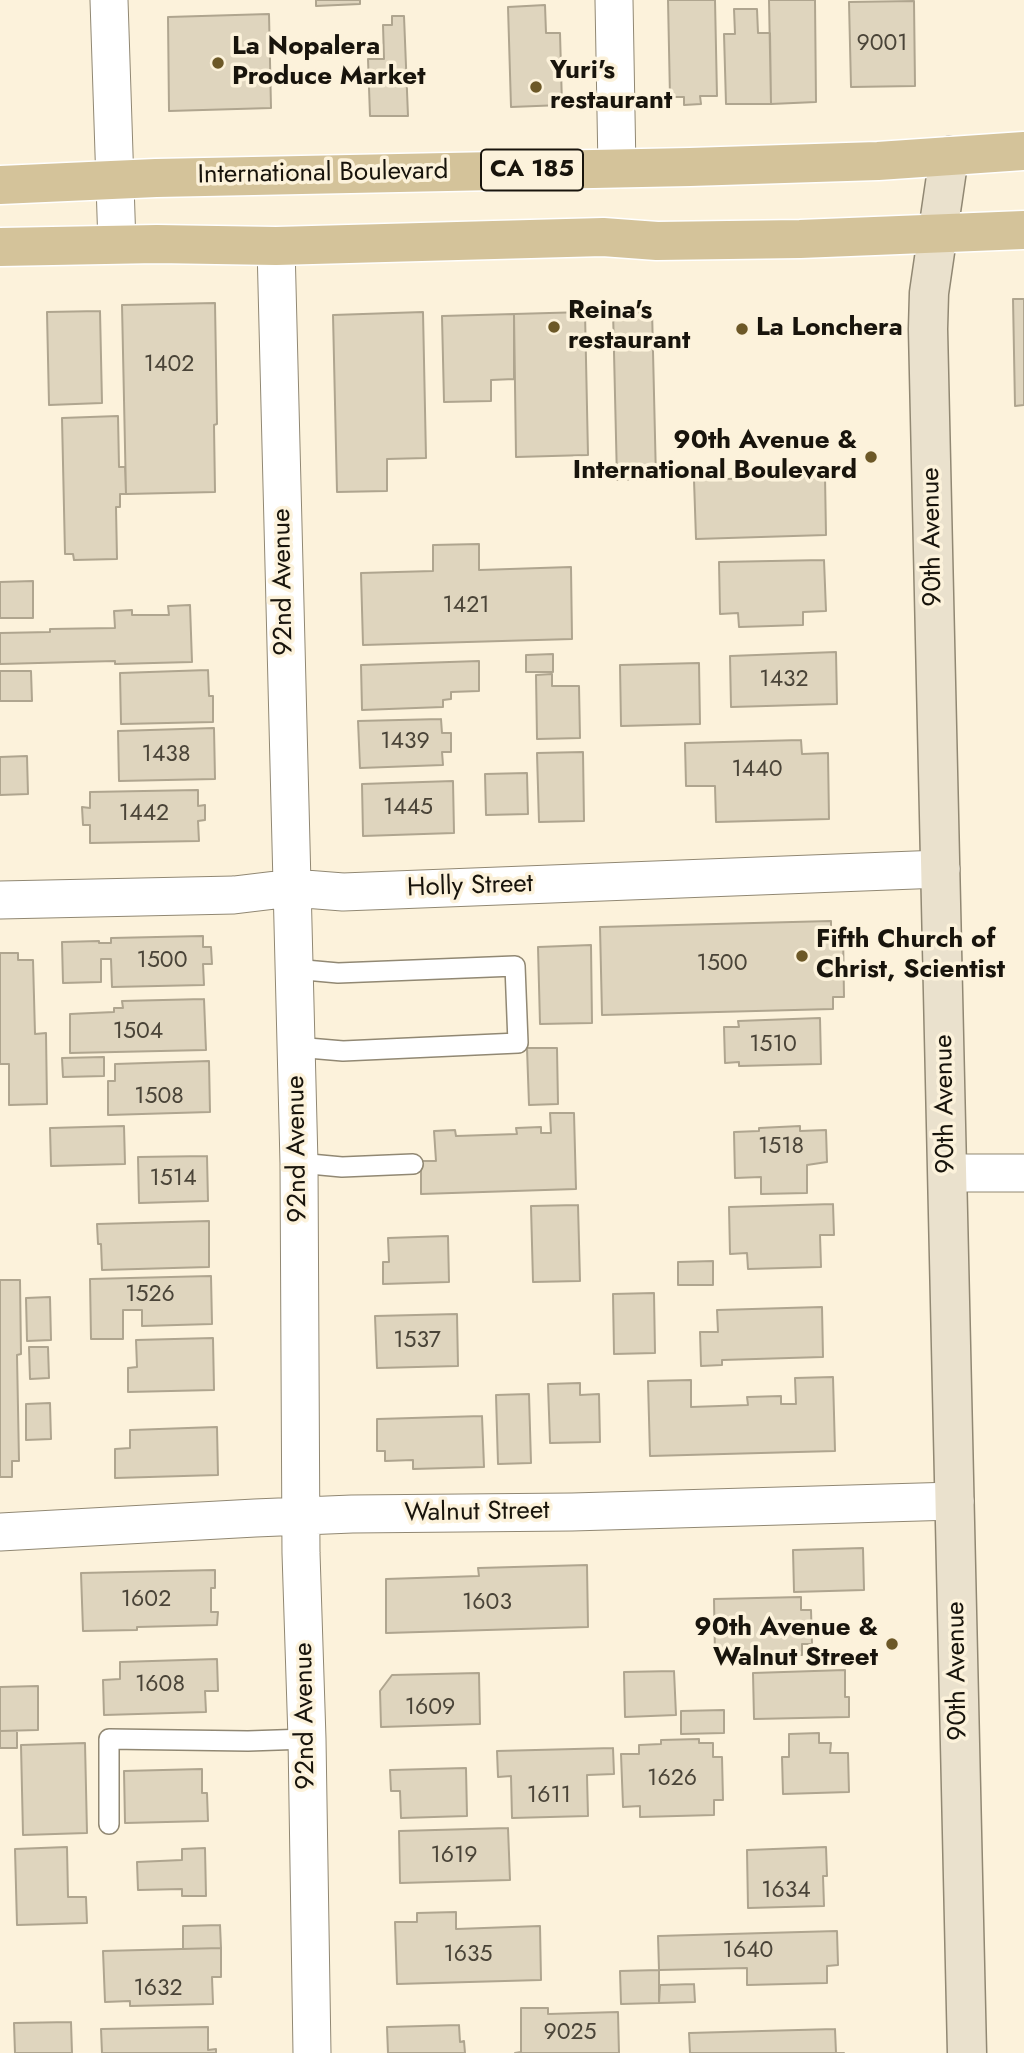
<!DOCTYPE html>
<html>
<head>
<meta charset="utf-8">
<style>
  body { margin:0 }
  canvas { display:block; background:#fcf2db }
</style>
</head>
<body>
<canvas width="1024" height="2053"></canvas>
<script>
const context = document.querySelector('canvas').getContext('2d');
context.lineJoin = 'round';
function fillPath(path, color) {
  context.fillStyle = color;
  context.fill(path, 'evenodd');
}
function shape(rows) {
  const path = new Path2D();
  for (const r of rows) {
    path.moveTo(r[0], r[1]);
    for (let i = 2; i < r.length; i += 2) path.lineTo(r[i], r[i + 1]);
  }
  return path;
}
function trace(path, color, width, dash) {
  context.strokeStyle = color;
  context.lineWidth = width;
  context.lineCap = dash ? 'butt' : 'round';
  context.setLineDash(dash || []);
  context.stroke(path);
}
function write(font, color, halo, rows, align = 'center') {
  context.font = font + ' Jost,sans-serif';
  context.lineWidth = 7;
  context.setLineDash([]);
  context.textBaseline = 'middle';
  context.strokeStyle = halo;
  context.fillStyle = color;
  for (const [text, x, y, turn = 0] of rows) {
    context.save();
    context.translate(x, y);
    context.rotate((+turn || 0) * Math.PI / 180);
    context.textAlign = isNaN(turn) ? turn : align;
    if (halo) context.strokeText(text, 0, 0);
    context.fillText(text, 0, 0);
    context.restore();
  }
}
const building = shape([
  [316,0,360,0,360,4,316,6,316,0],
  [668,0,715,0,717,96,700,96,701,104,684,105,684,97,670,97,668,0],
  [769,0,815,0,816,102,771,104,769,0],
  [914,1,915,86,851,87,849,2,914,1],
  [545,5,546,33,560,33,562,105,511,107,508,7,545,5],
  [734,9,757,9,758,33,770,33,771,104,726,104,724,34,735,34,734,9],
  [269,14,271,108,169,111,168,17,269,14],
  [392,16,404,16,408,116,370,116,368,59,384,59,383,25,392,25,392,16],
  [1013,299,1024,299,1024,405,1015,406,1013,299],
  [215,303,217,424,214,425,215,492,126,494,122,305,215,303],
  [652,309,656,479,617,480,613,310,652,309],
  [100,311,102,403,49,405,47,312,100,311],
  [423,312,426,458,387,459,387,491,337,492,333,315,423,312],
  [585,312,588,455,516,457,514,314,585,312],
  [514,314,514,379,491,380,491,401,444,402,442,316,514,314],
  [118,416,119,467,125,467,126,494,120,494,120,507,116,507,117,559,74,560,73,554,65,554,62,418,118,416],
  [825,476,826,535,696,539,694,480,825,476],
  [479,544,479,570,571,567,572,639,363,645,361,573,433,571,433,545,479,544],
  [824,560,826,611,803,612,803,625,739,627,738,613,720,614,719,562,824,560],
  [33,581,33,618,0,618,0,582,33,581],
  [190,605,192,662,115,664,115,661,0,664,0,633,50,632,50,629,115,628,114,611,132,610,132,615,169,615,168,606,190,605],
  [836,652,837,704,731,707,730,656,836,652],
  [553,654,553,672,526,672,526,655,553,654],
  [479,661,479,691,451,692,451,699,443,700,443,707,362,710,361,665,479,661],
  [699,663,700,724,621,726,620,665,699,663],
  [208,670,209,696,213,696,213,722,121,724,120,673,208,670],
  [0,671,31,671,32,701,0,701,0,671],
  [552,674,552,686,579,686,580,738,537,739,536,675,552,674],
  [441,719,442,733,451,733,451,752,442,752,443,765,360,768,358,721,441,719],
  [214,728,215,779,119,781,118,731,214,728],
  [801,740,802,754,828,753,829,819,716,822,715,786,686,786,685,743,801,740],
  [583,752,584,821,539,822,537,753,583,752],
  [27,756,28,794,0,795,0,757,27,756],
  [527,773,528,814,486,815,485,774,527,773],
  [453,781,454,833,363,836,362,784,453,781],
  [198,790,198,806,205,805,205,820,198,821,199,841,90,843,90,825,83,825,82,807,90,808,90,792,198,790],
  [831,921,831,931,843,931,844,997,833,997,833,1009,602,1015,600,927,831,921],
  [203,936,203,947,211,947,212,964,203,964,204,985,112,987,111,959,101,959,101,982,63,983,62,942,99,941,99,943,111,943,111,938,203,936],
  [591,945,592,1023,540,1024,538,947,591,945],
  [0,953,18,953,18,960,33,960,35,1034,46,1033,47,1104,9,1105,9,1064,0,1064,0,953],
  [204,999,206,1050,70,1053,70,1014,114,1012,114,1008,123,1008,122,1001,204,999],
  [820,1018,821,1064,739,1066,739,1062,725,1063,724,1027,739,1027,738,1021,820,1018],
  [527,1048,557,1048,558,1104,529,1105,527,1048],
  [104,1057,104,1076,63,1077,62,1058,104,1057],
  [209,1061,210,1112,108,1115,108,1081,115,1081,115,1064,209,1061],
  [550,1113,574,1113,576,1189,421,1194,421,1161,436,1161,434,1131,455,1130,456,1136,517,1134,516,1128,541,1127,541,1133,551,1133,550,1113],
  [124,1126,125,1164,51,1166,50,1128,124,1126],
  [800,1126,800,1131,826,1130,827,1162,807,1165,807,1193,761,1194,761,1177,735,1178,734,1132,759,1131,759,1128,800,1126],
  [207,1156,208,1201,139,1203,138,1157,207,1156],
  [833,1204,834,1235,820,1235,821,1267,748,1269,747,1253,730,1254,729,1207,833,1204],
  [578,1205,580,1281,533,1282,531,1206,578,1205],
  [209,1221,209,1267,102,1270,101,1244,98,1244,97,1224,209,1221],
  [448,1236,449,1282,383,1284,383,1262,389,1262,388,1238,448,1236],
  [713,1261,713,1285,678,1285,678,1262,713,1261],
  [211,1276,212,1324,142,1326,142,1310,123,1310,123,1339,91,1339,90,1279,211,1276],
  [0,1280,20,1280,21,1354,17,1355,19,1461,12,1461,12,1477,0,1477,0,1280],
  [654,1293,655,1353,614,1354,613,1294,654,1293],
  [50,1297,51,1340,27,1341,26,1298,50,1297],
  [822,1307,823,1357,722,1360,722,1365,701,1366,700,1332,718,1332,717,1310,822,1307],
  [457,1314,458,1366,377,1368,375,1316,457,1314],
  [213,1338,214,1390,128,1392,128,1368,137,1367,136,1340,213,1338],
  [29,1347,48,1347,49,1378,30,1379,29,1347],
  [833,1377,835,1451,650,1456,648,1381,691,1380,691,1407,748,1405,747,1397,781,1396,781,1404,796,1404,795,1378,833,1377],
  [580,1383,580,1395,599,1394,600,1442,550,1443,548,1384,580,1383],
  [529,1394,531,1463,498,1464,496,1395,529,1394],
  [50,1403,51,1439,26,1440,26,1404,50,1403],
  [482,1416,484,1467,413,1469,413,1460,385,1461,385,1451,377,1451,377,1419,482,1416],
  [217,1427,218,1475,115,1478,115,1449,130,1448,130,1430,217,1427],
  [863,1548,864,1590,794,1592,793,1550,863,1548],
  [587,1565,588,1627,386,1633,386,1579,479,1576,478,1568,587,1565],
  [215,1570,215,1588,211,1588,211,1612,218,1612,217,1625,137,1627,137,1630,83,1631,81,1573,215,1570],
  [801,1597,801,1610,811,1610,812,1644,802,1644,802,1655,715,1657,714,1599,801,1597],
  [217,1659,218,1691,205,1691,206,1712,104,1715,103,1680,120,1679,120,1662,217,1659],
  [845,1670,845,1697,849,1697,849,1717,754,1719,753,1673,845,1670],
  [674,1671,676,1715,625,1717,624,1672,674,1671],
  [479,1673,480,1724,381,1727,380,1691,392,1675,479,1673],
  [38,1686,38,1730,0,1731,0,1687,38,1686],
  [724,1710,724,1733,681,1734,681,1711,724,1710],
  [0,1731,17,1731,17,1748,0,1748,0,1731],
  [819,1733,819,1743,831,1743,830,1753,848,1753,849,1792,783,1794,782,1757,789,1757,789,1734,819,1733],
  [699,1739,699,1743,713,1743,713,1757,722,1757,723,1800,714,1800,714,1815,640,1817,640,1806,623,1807,621,1754,639,1754,639,1745,661,1744,661,1740,699,1739],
  [85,1743,87,1833,23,1835,21,1745,85,1743],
  [613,1748,614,1774,587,1775,588,1816,512,1818,511,1776,498,1777,497,1751,613,1748],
  [466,1768,467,1816,401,1818,400,1791,391,1791,390,1770,466,1768],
  [202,1769,202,1793,207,1793,208,1821,125,1823,124,1771,202,1769],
  [508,1828,510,1880,400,1883,399,1831,508,1828],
  [67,1847,68,1897,86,1897,87,1923,17,1925,15,1849,67,1847],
  [826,1847,827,1876,823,1876,824,1906,748,1908,747,1850,826,1847],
  [205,1848,206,1896,182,1896,182,1889,138,1890,137,1862,182,1860,182,1849,205,1848],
  [456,1912,456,1929,540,1926,541,1980,397,1984,395,1922,417,1922,417,1913,456,1912],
  [220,1925,221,1948,183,1949,183,1926,220,1925],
  [837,1931,838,1965,827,1966,827,1983,747,1985,747,1968,659,1970,658,1936,837,1931],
  [221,1948,221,1977,212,1977,213,2004,130,2006,130,2001,105,2002,103,1951,221,1948],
  [659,1970,659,2003,621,2004,620,1971,659,1970],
  [694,1984,695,2002,659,2003,660,1985,694,1984],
  [521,2008,548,2008,548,2014,618,2012,619,2053,515,2053,521,2052,521,2008],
  [71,2022,72,2053,15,2053,14,2023,71,2022],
  [459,2025,460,2042,464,2041,465,2053,388,2053,387,2027,459,2025],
  [208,2027,208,2050,216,2049,216,2053,102,2053,101,2029,208,2027],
  [835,2029,836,2053,844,2053,690,2053,689,2033,835,2029]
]);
fillPath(building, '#dfd5be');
trace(building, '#afa58f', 2);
const lane = shape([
  [294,969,338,973,515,966,518,1043,343,1051,296,1047],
  [299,1163,342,1167,413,1164],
  [109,1824,109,1739,248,1741,307,1739]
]);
const street = shape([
  [109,0,117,245],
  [614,0,617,169],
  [276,246,299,1163,301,1553,307,1739,312,2053],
  [0,900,234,895,292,888,343,892,941,869],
  [948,1173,1024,1173],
  [0,1532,255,1518,352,1514,572,1512,955,1501]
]);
const secondary = shape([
  [949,156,929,293,928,329,967,2053]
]);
const primary = shape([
  [0,185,156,178,690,167,878,161,1024,151],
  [0,247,157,244,276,246,603,237,657,241,800,239,1024,230]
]);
trace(lane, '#918873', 22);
trace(street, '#918873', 39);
trace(secondary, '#918873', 41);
trace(primary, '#fff', 41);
trace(lane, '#fff', 19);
trace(street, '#fff', 37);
trace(secondary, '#eae1cd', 38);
trace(primary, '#d4c39a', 38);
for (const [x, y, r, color] of [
  [218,63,7,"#6c5827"],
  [536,87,7,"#6c5827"],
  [554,327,7,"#6c5827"],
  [742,329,7,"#6c5827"],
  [871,457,7,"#6c5827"],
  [802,956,7,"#6c5827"],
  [892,1644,7,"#6c5827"]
]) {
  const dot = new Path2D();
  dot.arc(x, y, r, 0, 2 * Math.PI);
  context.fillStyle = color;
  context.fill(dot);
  trace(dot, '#fcf2db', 2.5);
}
write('23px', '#4a4438', null, [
  ["9001",882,44],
  ["1402",169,365],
  ["1421",466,606],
  ["1432",784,680],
  ["1439",405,742],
  ["1438",166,755],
  ["1440",757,770],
  ["1445",408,808],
  ["1442",144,814],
  ["1500",162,961],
  ["1500",722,964],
  ["1504",138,1032],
  ["1510",773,1045],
  ["1508",159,1097],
  ["1518",781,1147],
  ["1514",173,1179],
  ["1526",150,1295],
  ["1537",417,1341],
  ["1602",146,1600],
  ["1603",487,1603],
  ["1608",160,1685],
  ["1609",430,1708],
  ["1626",672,1779],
  ["1611",549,1796],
  ["1619",454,1856],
  ["1634",786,1891],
  ["1640",748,1951],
  ["1635",468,1955],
  ["1632",158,1989],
  ["9025",570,2033]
]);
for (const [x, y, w] of [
  [532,170,102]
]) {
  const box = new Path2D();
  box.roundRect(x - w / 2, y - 20.5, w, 41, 5);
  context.fillStyle = '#fcf2db';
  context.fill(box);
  trace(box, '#18140c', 2);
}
write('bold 24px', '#18140c', null, [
  ["CA 185",532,170]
]);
write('bold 26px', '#18140c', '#fcf2db', [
  ["La Nopalera",232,48],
  ["Produce Market",232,78],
  ["Yuri's",550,72],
  ["restaurant",550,102],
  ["Reina's",568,312],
  ["restaurant",568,342],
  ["La Lonchera",756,329],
  ["90th Avenue &",857,442,"right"],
  ["International Boulevard",857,472,"right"],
  ["Fifth Church of",816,941],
  ["Christ, Scientist",816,971],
  ["90th Avenue &",878,1629,"right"],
  ["Walnut Street",878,1659,"right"]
], 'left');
write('26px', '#18140c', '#fcf2db', [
  ["International Boulevard",323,174,-1],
  ["90th Avenue",933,537,-91],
  ["92nd Avenue",284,582,-91],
  ["Holly Street",470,887,-2],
  ["90th Avenue",946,1104,-91],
  ["92nd Avenue",298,1149,-91],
  ["Walnut Street",477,1513,-1],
  ["90th Avenue",958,1671,-91],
  ["92nd Avenue",306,1716,-91]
]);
</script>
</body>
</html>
